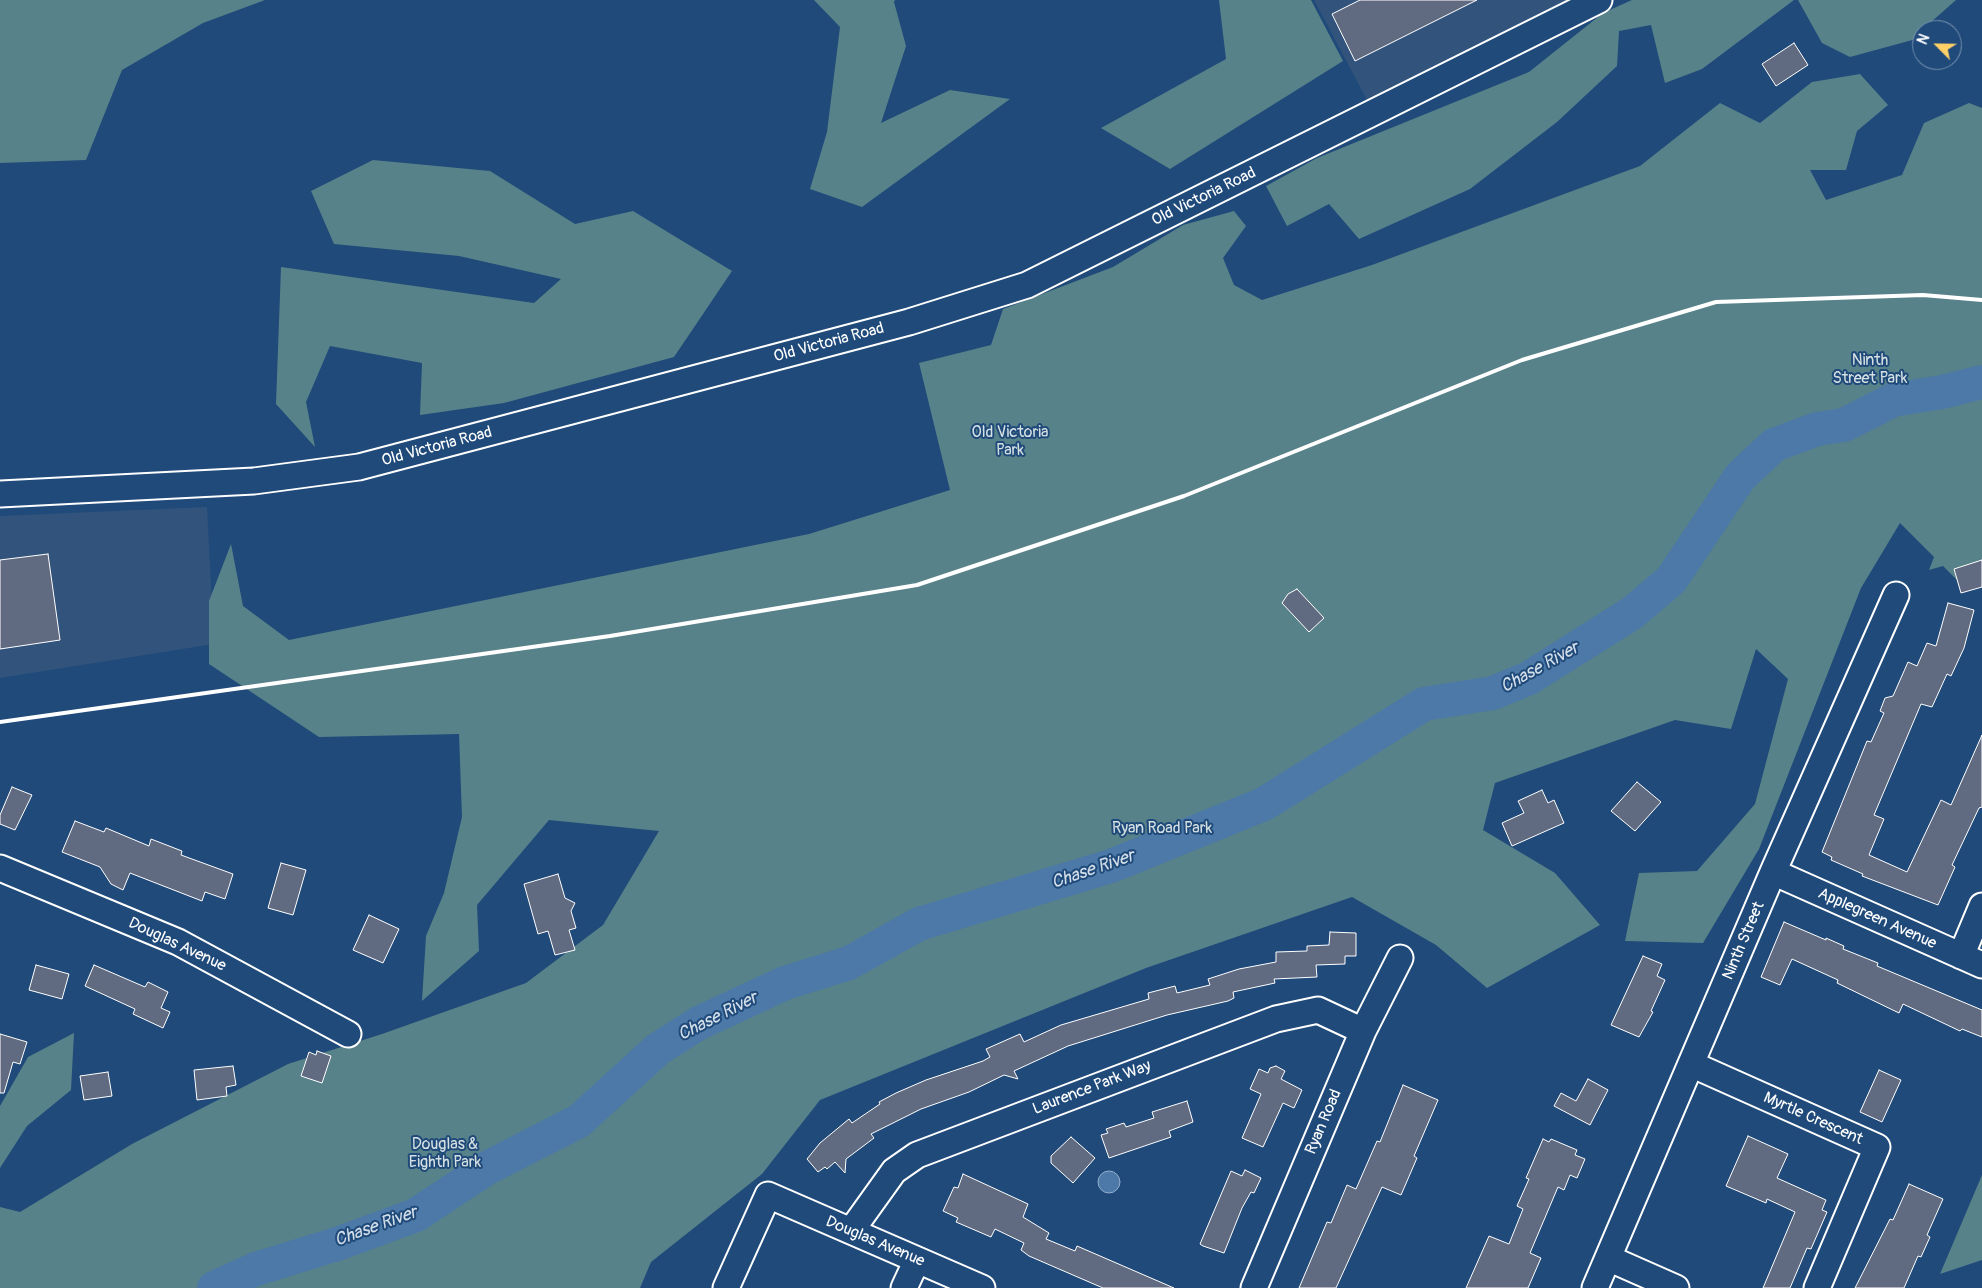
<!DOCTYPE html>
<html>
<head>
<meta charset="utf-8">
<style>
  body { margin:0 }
  #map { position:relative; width:1982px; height:1288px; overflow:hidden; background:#1f4a7a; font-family:Pangolin,sans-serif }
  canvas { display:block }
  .north { position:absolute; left:1912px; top:20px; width:50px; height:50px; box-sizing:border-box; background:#1f4a7a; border:1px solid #7992af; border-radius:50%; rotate:293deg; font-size:14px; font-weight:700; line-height:20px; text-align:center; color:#fff }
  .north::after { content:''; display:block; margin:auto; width:18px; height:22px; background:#ffd166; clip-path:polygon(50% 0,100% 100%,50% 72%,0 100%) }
</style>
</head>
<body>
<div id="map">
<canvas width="1982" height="1288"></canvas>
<div class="north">N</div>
</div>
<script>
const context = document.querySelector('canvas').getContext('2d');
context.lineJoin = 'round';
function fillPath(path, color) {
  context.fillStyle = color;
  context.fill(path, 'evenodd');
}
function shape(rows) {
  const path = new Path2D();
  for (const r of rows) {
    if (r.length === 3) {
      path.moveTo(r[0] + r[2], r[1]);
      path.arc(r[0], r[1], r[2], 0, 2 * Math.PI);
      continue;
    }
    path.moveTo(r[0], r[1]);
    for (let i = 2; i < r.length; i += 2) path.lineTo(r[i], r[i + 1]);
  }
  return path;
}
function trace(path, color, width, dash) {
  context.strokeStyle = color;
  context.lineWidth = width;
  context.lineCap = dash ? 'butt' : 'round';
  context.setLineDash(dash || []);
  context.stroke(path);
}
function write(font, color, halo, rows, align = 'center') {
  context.font = font + ' Pangolin,sans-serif';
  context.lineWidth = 4;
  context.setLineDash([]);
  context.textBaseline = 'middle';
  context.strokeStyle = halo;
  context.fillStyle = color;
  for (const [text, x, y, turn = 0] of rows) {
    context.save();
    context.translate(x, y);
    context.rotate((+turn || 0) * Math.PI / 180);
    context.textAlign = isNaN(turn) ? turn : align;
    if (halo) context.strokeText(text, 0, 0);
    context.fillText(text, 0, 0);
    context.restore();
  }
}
fillPath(shape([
  [1314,0,1568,0,1367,100],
  [207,507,214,644,0,678,0,516]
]), '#32547c');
fillPath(shape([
  [0,0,265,0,203,23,122,70,86,160,0,163],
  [814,0,895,0,894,2,906,46,881,123,950,90,1010,99,862,207,810,189,827,132,840,27],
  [1219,0,1311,0,1343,61,1170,169,1101,128,1226,59],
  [1632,0,1794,0,1702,69,1665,83,1651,25,1619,31,1617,66,1557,122,1470,189,1359,239,1329,204,1287,226,1266,186,1317,158,1529,72,1603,13],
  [1798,0,1956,0,1922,30,1916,39,1850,57,1822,43],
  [1860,74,1888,105,1857,131,1846,170,1810,170,1826,200,1902,175,1924,123,1969,103,1982,108,1982,576,1962,585,1943,566,1929,570,1934,557,1900,523,1861,588,1759,849,1703,943,1625,941,1639,873,1697,871,1755,804,1788,679,1756,649,1731,729,1675,720,1495,783,1483,830,1555,873,1600,925,1487,988,1436,945,1352,897,1146,968,820,1100,762,1174,651,1262,640,1288,0,1288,0,1207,20,1212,132,1144,288,1064,382,1034,526,983,603,925,659,831,549,820,477,905,479,951,422,1001,426,936,444,893,462,817,459,734,319,737,209,664,209,601,231,544,243,606,289,640,809,534,950,490,919,363,991,345,1003,309,1113,267,1183,225,1234,211,1246,226,1223,258,1234,285,1262,300,1372,265,1640,166,1720,103,1760,123,1812,82],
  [373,160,490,171,575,224,633,211,732,271,674,357,504,403,420,415,422,363,330,346,306,402,315,447,276,404,281,267,534,303,561,279,459,256,334,244,311,191],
  [74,1033,71,1090,27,1126,0,1168,0,1106,28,1057],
  [1982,1175,1982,1260,1940,1274]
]), '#588289');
const water = shape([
  [1109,1182,11]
]);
fillPath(water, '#4c79a8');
trace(water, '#94afcb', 1);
trace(shape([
  [214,1288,256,1269,337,1244,416,1215,487,1168,579,1121,658,1049,699,1023,785,983,849,963,919,924,1111,866,1264,804,1424,704,1493,693,1529,678,1632,613,1671,580,1740,477,1774,445,1817,429,1844,425,1893,400,1942,392,1982,382]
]), '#4c79a8', 34);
const building = shape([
  [1360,0,1477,0,1355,61,1332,14,1360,0],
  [1794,43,1808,65,1776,86,1762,64,1794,43],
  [48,554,60,640,0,649,0,560,48,554],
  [1982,560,1982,587,1961,593,1954,569,1982,560],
  [1297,589,1324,618,1309,632,1282,603,1288,594,1297,589],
  [1948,603,1974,610,1964,648,1951,676,1947,674,1932,707,1921,704,1874,815,1884,819,1869,855,1907,872,1941,800,1951,805,1982,735,1982,807,1979,808,1952,865,1955,867,1938,905,1862,876,1863,874,1831,860,1832,857,1822,852,1867,741,1871,742,1884,713,1880,711,1885,698,1893,696,1908,662,1917,666,1927,643,1936,646,1948,603],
  [1637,782,1661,802,1635,831,1611,811,1637,782],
  [12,787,32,795,15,830,0,824,0,815,12,787],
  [1542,790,1548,803,1554,800,1564,823,1512,846,1502,823,1524,813,1518,801,1542,790],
  [75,821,104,832,106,828,149,846,151,839,182,851,181,855,233,874,225,899,205,892,202,901,130,873,123,890,111,884,100,867,62,852,75,821],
  [281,863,306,870,293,915,268,908,281,863],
  [558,874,565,898,575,903,571,911,576,928,569,930,575,950,555,955,548,931,538,934,524,884,558,874],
  [369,915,399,929,383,963,353,950,369,915],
  [1784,922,1826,940,1826,938,1844,946,1843,949,1878,963,1877,966,1982,1010,1982,1037,1962,1029,1960,1031,1903,1004,1899,1013,1837,983,1838,980,1792,959,1780,985,1761,977,1784,922],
  [1330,932,1356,933,1356,956,1345,956,1345,964,1316,965,1317,977,1274,979,1275,983,1233,992,1234,998,1228,1001,1167,1015,1068,1046,1014,1071,1018,1079,1004,1075,969,1092,921,1109,871,1134,874,1138,846,1159,845,1173,835,1162,827,1169,825,1167,818,1172,807,1159,820,1143,849,1119,852,1123,880,1104,879,1102,896,1093,926,1080,983,1061,990,1057,986,1049,1020,1034,1024,1042,1061,1025,1149,999,1148,993,1175,986,1177,993,1210,985,1208,979,1239,969,1276,962,1276,952,1307,951,1307,946,1329,945,1330,932],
  [1643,956,1662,964,1657,976,1665,980,1651,1011,1653,1012,1639,1037,1611,1025,1643,956],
  [36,965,69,974,62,999,29,990,36,965],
  [94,965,145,987,148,982,168,992,161,1008,170,1012,163,1028,133,1014,135,1009,85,986,94,965],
  [0,1034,27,1042,20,1064,13,1062,4,1093,0,1093,0,1034],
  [317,1051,331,1056,322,1083,301,1076,309,1052,316,1055,317,1051],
  [233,1066,236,1085,226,1087,227,1096,197,1100,194,1070,233,1066],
  [1276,1066,1285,1071,1281,1079,1302,1090,1294,1108,1283,1103,1263,1147,1242,1138,1261,1094,1250,1089,1259,1069,1268,1073,1270,1068,1276,1066],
  [1879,1070,1901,1080,1882,1122,1860,1112,1879,1070],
  [108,1072,112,1096,84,1100,80,1076,108,1072],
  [1588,1079,1608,1090,1590,1125,1554,1106,1561,1093,1576,1101,1588,1079],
  [1403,1085,1438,1100,1414,1156,1417,1158,1401,1195,1382,1187,1336,1288,1299,1288,1327,1222,1331,1223,1347,1185,1356,1189,1377,1141,1380,1142,1403,1085],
  [1187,1101,1193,1122,1169,1131,1171,1137,1109,1158,1101,1135,1108,1133,1106,1129,1124,1123,1126,1127,1154,1118,1152,1112,1187,1101],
  [1748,1136,1788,1154,1777,1178,1826,1200,1822,1210,1827,1212,1811,1249,1807,1248,1790,1288,1763,1288,1795,1212,1767,1199,1766,1203,1726,1186,1748,1136],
  [1071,1137,1095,1158,1073,1183,1051,1163,1051,1156,1071,1137],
  [1543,1139,1549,1142,1551,1139,1577,1150,1575,1155,1585,1159,1577,1178,1570,1175,1564,1190,1558,1187,1530,1253,1541,1258,1528,1288,1466,1288,1489,1236,1509,1244,1523,1209,1517,1206,1529,1179,1526,1178,1543,1139],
  [1245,1170,1261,1178,1254,1193,1251,1192,1242,1208,1224,1253,1203,1246,1200,1244,1231,1171,1242,1176,1245,1170],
  [963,1174,1028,1204,1023,1217,1049,1233,1046,1239,1075,1251,1077,1246,1174,1288,1103,1288,1029,1256,1021,1250,1024,1243,995,1229,991,1237,956,1222,958,1218,943,1211,954,1187,958,1188,963,1174],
  [1909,1184,1943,1199,1927,1235,1930,1237,1921,1257,1918,1256,1904,1288,1855,1288,1890,1219,1893,1220,1909,1184]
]);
fillPath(building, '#606a81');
trace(building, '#fff', 1);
const minor = shape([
  [0,494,254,481,359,467,909,322,1027,285,1599,0],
  [0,868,178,942,348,1034],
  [1773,872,1982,965],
  [1961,956,1982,906],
  [1691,1064,1877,1147,1817,1288],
  [851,1231,894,1171,917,1155,1276,1019,1318,1010,1363,1031],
  [1608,1258,1676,1288],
  [726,1288,768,1195,982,1288],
  [904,1288,917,1260],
  [1254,1288,1363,1031,1400,958],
  [1595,1288,1773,872,1896,595]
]);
trace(minor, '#fff', 29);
trace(minor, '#1f4a7a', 25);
trace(shape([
  [0,722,610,636,917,585,1184,496,1522,360,1716,302,1923,295,1982,300]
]), '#fff', 4);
write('16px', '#fff', '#1f4a7a', [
  ["Old Victoria Road",1204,197,-26],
  ["Old Victoria Road",829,343,-15],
  ["Old Victoria Road",437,447,-15],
  ["Applegreen Avenue",1877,919,24],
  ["Ninth Street",1744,941,-67],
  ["Douglas Avenue",177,945,25],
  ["Laurence Park Way",1092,1088,-21],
  ["Myrtle Crescent",1813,1119,24],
  ["Ryan Road",1324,1122,-67],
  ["Douglas Avenue",875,1242,23]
]);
write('16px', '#d5e0e2', '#1f4a7a', [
  ["Ninth",1870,361],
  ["Street Park",1870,379],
  ["Old Victoria",1010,433],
  ["Park",1010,451],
  ["Ryan Road Park",1162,829],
  ["Douglas &",445,1145],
  ["Eighth Park",445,1163]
]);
write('italic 18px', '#d2dee9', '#1f4a7a', [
  ["Chase River",1540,668,-29],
  ["Chase River",1093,870,-19],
  ["Chase River",718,1017,-27],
  ["Chase River",376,1227,-20]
]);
</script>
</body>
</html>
